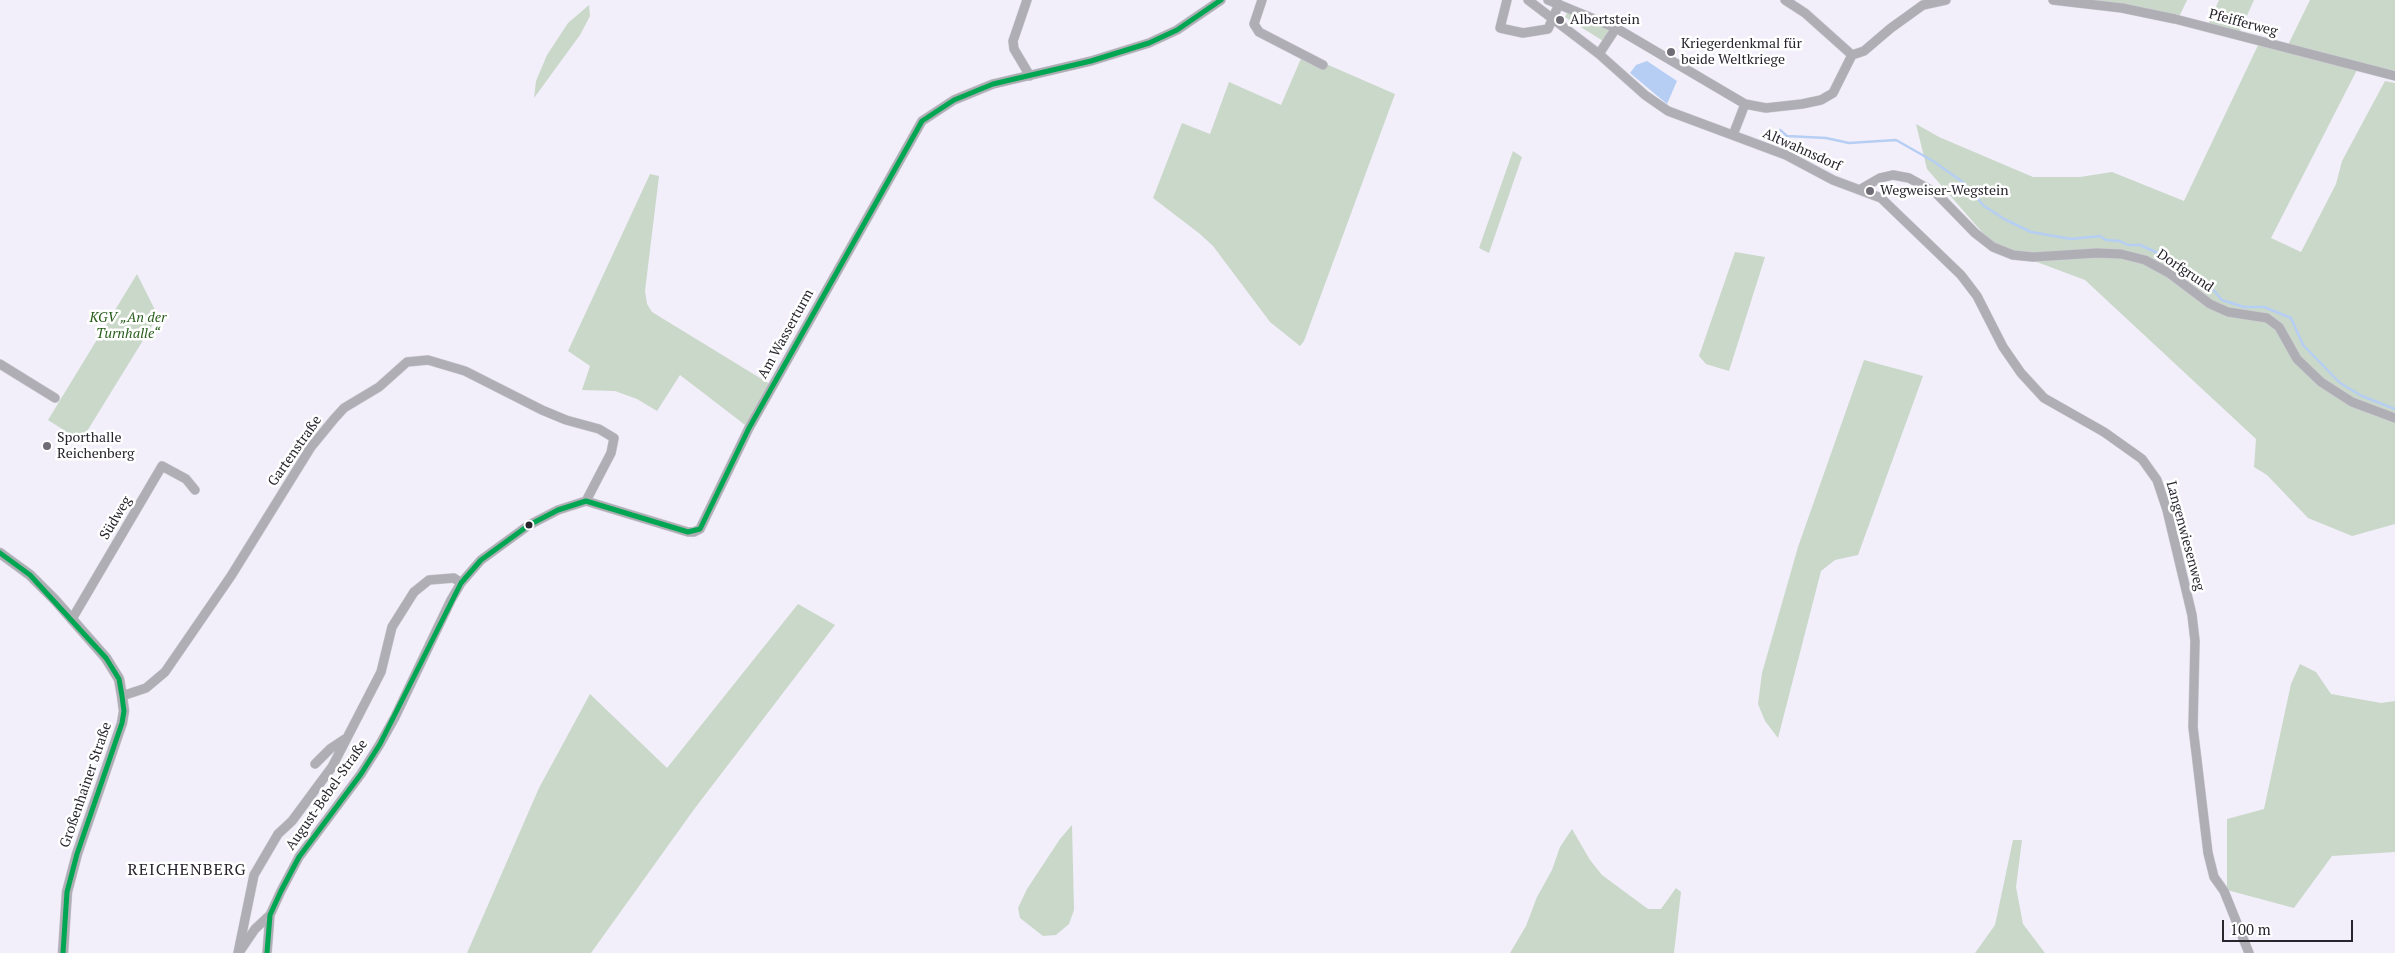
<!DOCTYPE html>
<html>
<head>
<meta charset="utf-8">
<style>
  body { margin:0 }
  #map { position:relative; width:2395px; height:953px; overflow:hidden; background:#f2effa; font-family:"PT Serif",serif }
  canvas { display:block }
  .scale { position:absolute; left:2222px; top:920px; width:131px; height:22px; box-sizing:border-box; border:2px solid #28252d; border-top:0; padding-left:6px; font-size:15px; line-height:18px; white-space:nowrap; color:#28252d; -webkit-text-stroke:4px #fff; paint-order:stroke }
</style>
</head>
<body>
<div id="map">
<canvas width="2395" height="953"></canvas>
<div class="scale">100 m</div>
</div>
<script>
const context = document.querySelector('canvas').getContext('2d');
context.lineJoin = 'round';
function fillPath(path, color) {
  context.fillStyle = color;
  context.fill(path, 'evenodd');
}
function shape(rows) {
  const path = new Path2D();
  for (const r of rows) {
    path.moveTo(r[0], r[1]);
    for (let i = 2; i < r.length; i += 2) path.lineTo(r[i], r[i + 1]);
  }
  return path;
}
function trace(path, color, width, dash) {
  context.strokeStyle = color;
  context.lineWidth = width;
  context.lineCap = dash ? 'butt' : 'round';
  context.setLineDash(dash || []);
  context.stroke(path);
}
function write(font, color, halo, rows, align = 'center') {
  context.font = font + ' "PT Serif",serif';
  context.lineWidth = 5;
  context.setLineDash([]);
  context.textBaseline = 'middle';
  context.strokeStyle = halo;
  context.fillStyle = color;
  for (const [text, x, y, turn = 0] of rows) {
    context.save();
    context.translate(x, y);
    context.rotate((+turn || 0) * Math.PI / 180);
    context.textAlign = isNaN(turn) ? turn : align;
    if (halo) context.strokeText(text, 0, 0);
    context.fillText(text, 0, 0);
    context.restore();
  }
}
fillPath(shape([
  [2093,0,2187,0,2179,17],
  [2219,0,2254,0,2239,33,2208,25],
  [2310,0,2395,0,2395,71,2360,64,2271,238,2301,252,2336,184,2342,161,2385,81,2395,83,2395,524,2352,536,2308,518,2267,475,2254,467,2256,439,2085,280,1994,246,1927,169,1916,124,1939,137,2033,177,2080,177,2112,172,2184,201,2261,39,2287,47],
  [589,5,590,16,580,35,534,98,536,81,547,55,568,23],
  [1568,11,1609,29,1603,41,1565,17],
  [1303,54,1395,94,1304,341,1300,346,1270,322,1213,246,1200,234,1153,198,1182,123,1210,134,1229,82,1281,105],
  [1513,151,1522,157,1489,253,1479,248],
  [650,174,659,176,645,291,647,304,652,312,773,386,749,428,680,375,657,411,637,399,615,391,582,390,590,366,568,351],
  [1735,252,1765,257,1729,371,1706,364,1699,356],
  [137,274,158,316,81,441,48,420],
  [1864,360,1923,376,1858,555,1835,560,1821,571,1778,738,1765,721,1758,704,1762,673,1798,547],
  [798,604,835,625,695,808,591,953,467,953,539,788,590,694,667,768],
  [2300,664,2316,672,2331,694,2381,703,2395,701,2395,852,2332,856,2294,908,2227,890,2227,819,2264,809,2291,684],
  [1072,825,1074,910,1069,924,1056,935,1043,936,1020,918,1018,908,1027,889,1060,839],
  [1572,829,1590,860,1602,875,1648,909,1661,909,1676,888,1681,892,1674,953,1510,953,1526,926,1537,897,1552,870,1560,847],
  [2013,840,2022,840,2016,887,2023,924,2045,953,1975,953,1995,925]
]), '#c9d8c9');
fillPath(shape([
  [1647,61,1677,81,1667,104,1630,73,1636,65]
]), '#b6cef3');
trace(shape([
  [1780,130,1787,136,1826,138,1849,143,1896,140,1933,161,1964,183,1984,206,2006,220,2031,232,2071,239,2100,236,2106,240,2120,241,2128,245,2140,245,2176,261,2210,286,2222,300,2244,307,2264,307,2291,318,2303,345,2340,383,2362,396,2395,409]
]), '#b6cef3', 2.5);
const minor = shape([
  [1027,0,1013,41,1014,49,1030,76],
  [1262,0,1254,24,1259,32,1323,65],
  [1507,0,1500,28,1523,33,1548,29,1559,4],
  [1528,0,1599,54,1645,95,1668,111,1786,155,1833,180,1881,198,1961,275,1977,296,2003,347,2021,373,2044,398,2104,432,2142,459,2157,480,2167,510,2192,615,2195,641,2193,727,2208,853,2214,877,2224,891,2249,953],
  [1548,0,1616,28,1745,104,1766,108,1802,104,1821,100,1833,93,1852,55],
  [1785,0,1805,13,1852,55],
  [2053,0,2122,8,2175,19,2395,76],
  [1599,54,1616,28],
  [1852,55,1864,51,1891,28,1923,5,1946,0],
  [1733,135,1745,104],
  [1861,189,1880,178,1893,175,1909,178,1936,193,1975,233,1993,247,2013,255,2033,257,2097,253,2121,254,2145,260,2169,273,2210,304,2228,312,2267,318,2279,327,2297,359,2321,382,2352,402,2395,418],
  [0,364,55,398],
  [586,501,688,532,694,532,700,529,749,428,922,121,954,100,993,84,1091,61,1149,43,1177,30,1221,0],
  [72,619,162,466,186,479,195,490],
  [122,696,146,688,165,672,231,576,311,447,334,419,344,408,379,387,407,362,428,360,465,371,542,410,566,420,599,429,614,438,611,453,586,501,558,510,529,525,481,560,461,583,451,600,395,717,380,744,361,774,299,857,281,891,270,915,267,953],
  [315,764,330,749,345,739],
  [240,951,255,929,270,915],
  [238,953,254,875,278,834,292,821,332,767,381,672,392,627,414,592,429,580,454,578,461,583]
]);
const tertiary = shape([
  [0,553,30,575,55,600,106,658,119,679,122,696,124,711,122,723,77,854,67,892,63,953]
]);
trace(minor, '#cecbd4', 10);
trace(tertiary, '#cecbd4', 11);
trace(minor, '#aeaeb4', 9);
trace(tertiary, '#aeaeb4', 10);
trace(shape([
  [586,501,688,532,700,529,749,428,922,121,954,100,993,84,1091,61,1149,43,1177,30,1221,0],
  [0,553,30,575,106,658,119,679,122,696,124,711,122,723,77,854,67,892,63,953],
  [267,953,270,915,281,891,299,857,361,774,380,744,461,583,481,560,529,525,558,510,586,501]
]), '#00a651', 5);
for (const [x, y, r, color] of [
  [1560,20,5,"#6f6c75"],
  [1671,52,5,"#6f6c75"],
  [1870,191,5,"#6f6c75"],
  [47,446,5,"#6f6c75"],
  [529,525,4.5,"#28252d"]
]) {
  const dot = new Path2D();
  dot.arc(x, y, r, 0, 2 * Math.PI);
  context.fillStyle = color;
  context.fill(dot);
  trace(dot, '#fff', 2);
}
write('14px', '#28252d', '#fff', [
  ["Albertstein",1570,20],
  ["Kriegerdenkmal für",1681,44],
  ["beide Weltkriege",1681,60],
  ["Wegweiser-Wegstein",1880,191],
  ["Sporthalle",57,438],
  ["Reichenberg",57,454]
], 'left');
write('14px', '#28252d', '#fff', [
  ["Pfeifferweg",2243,23,15],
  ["Altwahnsdorf",1802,150,24],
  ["Dorfgrund",2185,271,34],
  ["Am Wasserturm",786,334,-61],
  ["Gartenstraße",295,451,-55],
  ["Südweg",116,518,-59],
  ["Langenwiesenweg",2185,536,75],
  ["Großenhainer Straße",86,785,-71],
  ["August-Bebel-Straße",327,795,-55]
]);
write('italic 14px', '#295c1c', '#fff', [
  ["KGV „An der",128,318],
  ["Turnhalle“",128,334]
]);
context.letterSpacing = '1px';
write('16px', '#28252d', '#fff', [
  ["REICHENBERG",187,870]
]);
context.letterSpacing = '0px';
</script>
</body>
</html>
